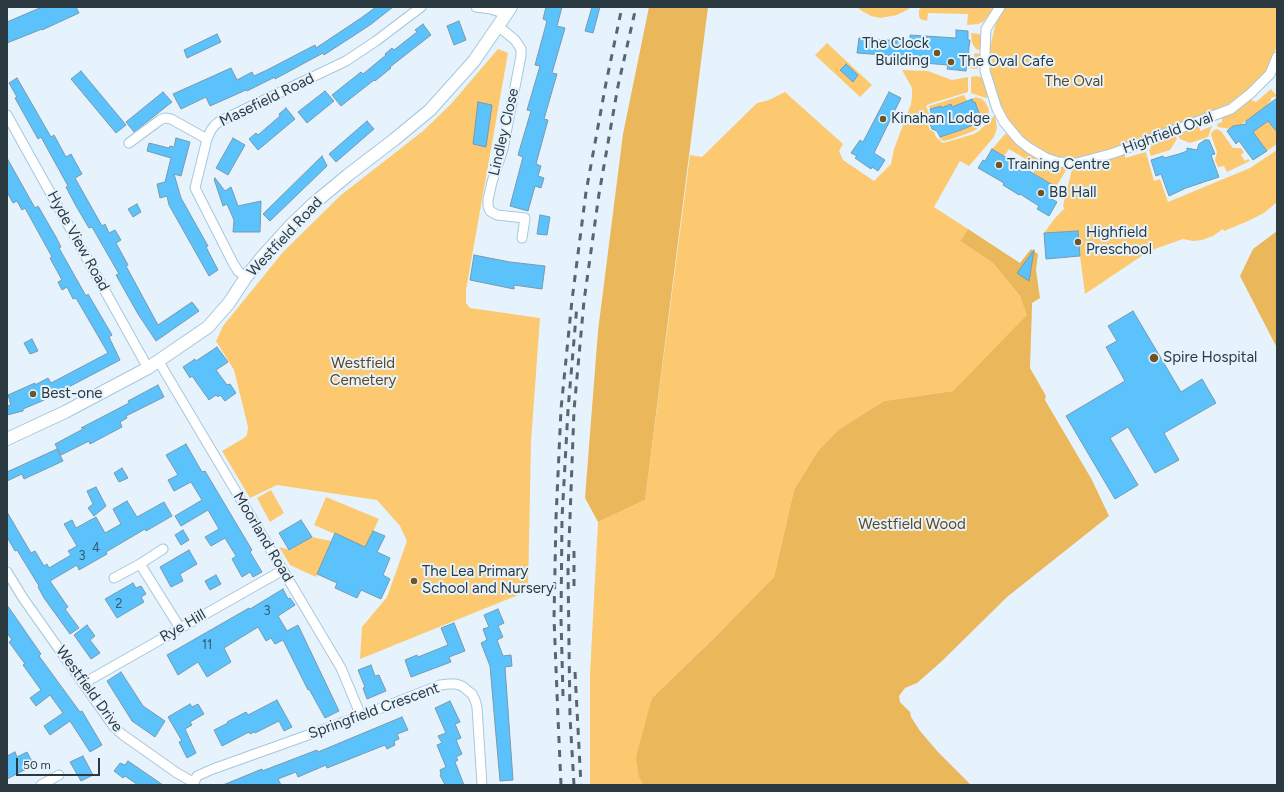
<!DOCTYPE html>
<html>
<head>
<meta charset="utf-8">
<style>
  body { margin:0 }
  #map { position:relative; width:1284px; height:792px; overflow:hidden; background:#e6f3fc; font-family:Figtree,sans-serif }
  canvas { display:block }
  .frame { position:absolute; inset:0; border:8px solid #2b3941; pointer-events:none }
  .scale { position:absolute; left:16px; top:758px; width:84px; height:18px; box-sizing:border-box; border:2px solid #2b3941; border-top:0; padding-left:5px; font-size:12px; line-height:14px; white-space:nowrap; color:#2b3941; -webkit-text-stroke:3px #e6f3fc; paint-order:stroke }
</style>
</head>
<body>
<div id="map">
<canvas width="1284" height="792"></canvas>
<div class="frame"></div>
<div class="scale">50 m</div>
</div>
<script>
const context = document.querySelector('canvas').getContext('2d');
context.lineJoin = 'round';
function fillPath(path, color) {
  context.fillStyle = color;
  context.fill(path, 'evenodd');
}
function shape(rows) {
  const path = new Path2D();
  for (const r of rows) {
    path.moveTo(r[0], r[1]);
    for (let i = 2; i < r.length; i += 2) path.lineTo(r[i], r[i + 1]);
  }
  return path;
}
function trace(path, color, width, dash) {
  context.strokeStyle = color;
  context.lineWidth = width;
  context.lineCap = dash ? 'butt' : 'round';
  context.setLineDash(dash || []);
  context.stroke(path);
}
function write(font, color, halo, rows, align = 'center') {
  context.font = font + ' Figtree,sans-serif';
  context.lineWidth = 4;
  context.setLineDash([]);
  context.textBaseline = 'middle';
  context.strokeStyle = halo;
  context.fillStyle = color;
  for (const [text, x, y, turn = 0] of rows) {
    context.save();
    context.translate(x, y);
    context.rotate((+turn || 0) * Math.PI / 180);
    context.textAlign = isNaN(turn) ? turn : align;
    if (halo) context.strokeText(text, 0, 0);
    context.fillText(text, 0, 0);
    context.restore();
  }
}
fillPath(shape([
  [857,7,909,7,909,9,897,15,880,18,871,16,862,11],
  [921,7,995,7,983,22,978,24,967,25,968,14,928,13,927,21,920,19,919,16,919,10],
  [1004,7,1277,7,1277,45,1268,70,1247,91,1228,104,1211,113,1095,154,1069,159,1060,159,1047,155,1022,139,1007,119,995,91,989,70,989,53,994,30,998,16],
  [971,33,979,34,982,37,980,50,976,49,972,43],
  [827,43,872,85,860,97,815,55],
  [498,49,508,53,466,290,466,303,470,308,540,318,531,442,528,591,360,659,362,627,387,597,407,541,400,526,377,500,277,485,250,498,222,451,244,438,247,435,248,427,234,370,216,341,223,326,283,252,341,195,423,131,451,104],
  [975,53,980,54,980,67,976,69,969,68],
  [902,70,928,71,952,80,968,77,968,92,929,104,926,106,931,118,928,125,930,130,934,132,936,137,943,143,974,134,979,131,995,115,997,128,994,137,969,166,960,161,934,207,968,229,960,241,993,263,1020,296,1028,315,953,391,884,401,838,430,818,451,794,490,774,577,732,620,652,698,639,777,643,785,590,785,590,674,598,522,645,500,690,155,702,157,757,103,769,100,785,92,843,144,839,151,843,160,874,181,891,164,894,149,911,104,912,96,912,88],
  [976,76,981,77,983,80,988,97,986,98,971,93,971,77],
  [1271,89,1277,96,1271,98,1271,101,1268,103,1270,105,1264,109,1261,109,1257,114,1252,116,1238,127,1236,125,1230,129,1218,127,1217,124,1222,122,1222,115,1249,99,1256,102],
  [964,95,968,103,953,109,951,104,941,108,940,106,930,109,929,106],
  [976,97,982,99,985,102,989,109,988,117,985,120,980,122,978,119,981,118,975,102,973,102,972,99],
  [1268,121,1277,132,1277,144,1267,151,1253,132],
  [975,124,976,124,977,129,974,131,952,139,944,141,940,139,940,137,961,130,960,126],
  [1196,125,1200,126,1200,131,1212,126,1208,137,1190,143,1180,139,1176,133],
  [1216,129,1221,131,1233,148,1241,148,1244,152,1241,155,1245,161,1248,159,1250,161,1227,172,1224,166,1218,167,1215,160,1217,152,1211,135,1212,132],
  [1005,134,1009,135,1018,145,1036,157,1068,167,1056,187,1033,173,1037,166,1009,149,1004,156,992,149],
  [1174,134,1177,139,1170,150,1151,156,1149,151,1153,142],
  [1277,150,1277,202,1264,213,1246,222,1224,231,1223,229,1213,236,1202,240,1193,241,1183,239,1149,251,1085,294,1080,256,1078,231,1044,233,1055,218,1065,208,1063,207,1064,201,1073,166,1125,152,1125,158,1146,152,1154,181,1160,179,1168,202,1250,168],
  [271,490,284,513,270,522,257,498],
  [326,497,379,519,368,542,379,547,377,552,314,525],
  [312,537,331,541,316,577,290,565,279,547,290,550]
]), '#fcc970');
fillPath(shape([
  [649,7,708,7,645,500,598,522,585,498,598,331,623,134],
  [968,229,1020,263,1031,249,1038,254,1036,270,1040,298,1032,303,1032,307,1030,368,1046,396,1045,400,1092,480,1109,516,1007,597,941,662,917,683,905,688,899,696,900,702,910,712,911,717,920,731,938,752,971,785,643,785,639,777,636,757,652,698,718,634,774,577,794,490,818,451,838,430,884,401,953,391,1027,315,1020,296,993,263,960,241],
  [1277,231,1277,348,1240,276,1253,249]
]), '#eab75a');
const building = shape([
  [42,7,76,7,79,13,42,30,42,29,7,43,7,22,42,7],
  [376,7,393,7,370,25,324,55,323,53,275,79,275,77,247,91,246,90,210,106,206,97,181,109,173,94,231,68,237,80,252,72,254,76,267,70,315,45,316,48,361,18,376,7],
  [546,7,562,7,557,26,565,28,552,73,557,74,544,119,548,120,536,164,541,166,538,176,544,178,541,188,535,186,528,211,510,206,523,157,518,155,531,111,527,110,540,66,535,65,547,21,543,19,546,7],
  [592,7,600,7,593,33,585,31,592,7],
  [459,21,466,40,454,45,447,26,459,21],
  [423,24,431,35,390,67,391,68,375,81,374,80,341,106,332,95,361,72,363,74,386,55,385,54,392,48,394,50,417,32,415,30,423,24],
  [956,30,968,31,968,40,970,40,969,47,968,62,967,62,966,71,947,69,948,65,911,62,911,57,857,53,859,38,902,41,902,39,910,40,910,35,956,38,956,30],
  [217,34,221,42,187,58,184,50,217,34],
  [846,64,858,75,853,82,840,70,846,64],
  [81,71,126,125,116,133,71,79,81,71],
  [17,78,51,137,54,135,66,157,71,154,82,174,75,178,102,226,105,224,109,233,115,230,121,240,116,243,128,265,126,266,158,325,192,302,199,311,156,341,138,314,116,275,119,274,92,227,89,228,76,206,66,187,68,186,41,137,38,139,15,98,17,97,9,83,17,78],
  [325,91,334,101,307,123,298,112,325,91],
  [163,92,172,102,134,132,126,122,163,92],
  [889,92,901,98,874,153,885,160,878,171,872,167,871,169,855,158,857,156,851,153,860,140,863,142,889,92],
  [1277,98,1277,132,1268,121,1253,132,1267,151,1253,160,1239,141,1236,144,1227,131,1233,126,1246,124,1246,121,1277,98],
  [972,99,973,102,975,102,981,118,978,119,980,122,961,130,940,137,937,131,932,129,930,124,933,119,930,109,941,106,941,108,951,104,952,107,972,99],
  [478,102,492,105,486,147,473,144,478,102],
  [286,108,295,119,258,150,249,139,256,133,258,135,280,116,279,114,286,108],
  [367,121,374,129,336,162,329,154,367,121],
  [176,138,190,142,181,176,174,174,181,198,208,246,206,247,218,270,209,276,169,205,167,196,160,198,157,184,165,182,171,158,147,151,149,143,169,148,170,146,174,147,176,138],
  [233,138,245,145,228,175,216,168,233,138],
  [1205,140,1209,140,1215,154,1211,155,1219,177,1186,188,1169,196,1161,174,1156,176,1151,160,1163,156,1164,158,1179,154,1187,151,1187,148,1197,150,1199,144,1205,140],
  [992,149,1056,187,1050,198,1057,202,1049,216,1037,209,1039,206,1020,194,1019,195,1003,185,1004,183,978,168,983,160,985,161,992,149],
  [322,156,327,166,270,221,263,214,322,156],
  [7,158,35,208,38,206,56,237,61,247,59,248,86,296,88,294,112,335,109,337,120,360,42,401,23,409,23,411,7,415,7,406,11,405,8,395,35,383,35,385,48,378,51,383,108,353,76,298,73,299,67,287,62,290,58,282,62,280,50,258,52,257,25,208,22,210,17,201,13,203,7,192,7,158],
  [215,178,225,191,231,187,238,206,261,201,260,232,233,232,234,220,227,204,223,206,214,179,215,178],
  [137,204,141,212,133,217,128,209,137,204],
  [540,215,550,217,547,235,537,234,540,215],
  [1078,231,1080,256,1046,259,1044,233,1078,231],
  [1034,250,1029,281,1017,273,1034,250],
  [474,255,510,262,545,266,542,289,514,285,514,289,470,280,474,255],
  [1133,311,1181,392,1202,379,1216,403,1164,433,1179,460,1155,473,1128,427,1110,438,1138,485,1115,499,1066,416,1125,381,1106,347,1117,341,1108,326,1133,311],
  [32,339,38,351,30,354,24,343,32,339],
  [217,347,228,362,216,370,227,385,230,384,236,393,225,401,220,395,218,397,216,395,209,400,192,376,190,378,183,367,195,359,196,361,217,347],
  [158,385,164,397,126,416,127,418,120,422,122,427,90,444,89,441,61,455,55,444,85,428,81,428,129,403,128,401,158,385],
  [186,444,202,472,205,471,252,550,250,552,262,572,253,577,250,572,242,577,232,559,236,556,225,538,211,546,205,537,219,529,208,510,181,526,175,516,202,500,191,482,174,491,168,480,178,475,166,455,186,444],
  [57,449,63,461,24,479,22,474,7,481,7,472,57,449],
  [122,468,128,478,119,482,114,473,122,468],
  [96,487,106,506,94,516,88,508,93,504,87,491,96,487],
  [127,501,137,517,164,502,172,516,146,531,145,529,106,552,107,554,79,570,77,565,50,581,68,607,65,609,79,628,70,634,44,598,38,587,39,586,17,550,15,551,7,537,7,512,31,553,35,551,44,566,47,564,49,568,71,555,68,551,77,546,64,524,72,520,76,528,96,517,105,533,121,524,113,509,127,501],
  [301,520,312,537,289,550,279,533,301,520],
  [183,530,189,540,181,545,175,535,183,530],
  [373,531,385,536,377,552,390,558,383,575,390,579,381,599,361,590,357,598,335,588,337,583,317,574,335,533,365,547,373,531],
  [189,550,197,564,180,574,183,581,171,587,160,567,189,550],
  [216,575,221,584,210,590,205,581,216,575],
  [133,583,136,588,141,586,146,594,141,597,144,602,117,618,105,599,133,583],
  [283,589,288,599,290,598,295,605,278,616,287,631,298,625,339,711,325,718,309,689,308,690,283,640,275,644,271,638,266,641,258,627,224,648,231,662,207,677,198,662,178,675,167,655,249,608,250,609,283,589],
  [7,605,41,654,39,656,80,712,82,711,102,745,90,752,70,721,50,735,44,726,63,713,50,695,36,706,30,698,41,690,23,665,25,664,9,642,12,640,7,633,7,605],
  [498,609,504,623,498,626,503,637,497,640,503,656,511,655,512,666,505,667,513,780,500,781,490,666,481,643,487,640,483,629,489,627,484,615,498,609],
  [454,623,465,651,449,657,451,662,411,677,405,660,417,655,418,657,448,645,441,628,454,623],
  [87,625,95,636,90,640,100,653,91,659,74,635,87,625],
  [371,665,375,676,379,675,386,691,367,699,363,688,365,687,358,670,371,665],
  [121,672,143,706,165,721,155,737,132,721,107,681,121,672],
  [277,700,292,727,284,731,279,721,255,733,254,732,250,734,249,732,222,746,214,730,228,723,227,722,246,712,248,715,277,700],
  [450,701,460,722,455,724,461,738,456,740,462,754,456,757,458,760,455,762,464,785,445,785,440,775,441,774,440,770,446,767,437,745,442,743,438,736,446,733,435,708,450,701],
  [190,704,192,707,198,704,204,714,190,722,192,725,185,729,196,753,187,758,179,742,182,741,168,717,190,704],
  [402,717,408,730,397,734,399,739,394,741,395,745,387,749,385,745,327,768,326,765,298,777,296,772,278,779,281,785,223,785,262,769,262,771,317,750,318,752,402,717],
  [15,752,17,757,27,752,34,765,7,779,7,756,15,752],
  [83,756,93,775,81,781,70,762,83,756],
  [128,761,163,785,138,785,125,776,123,778,114,771,120,763,125,765,128,761]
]);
fillPath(building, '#5bc2fb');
trace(building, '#7999ae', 1);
const street = shape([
  [476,7,491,9,500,12,505,16],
  [1000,7,986,29,985,52,985,71,997,109,1004,122,1019,140,1029,148,1046,158,1058,162,1077,163,1114,153,1231,109,1251,93,1270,74,1277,57],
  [498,26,515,40,521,49,521,56,503,149,492,182,488,200,488,206,490,211,497,215,525,218,522,238],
  [7,115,148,368],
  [129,143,160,120,165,118,171,119,207,139],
  [246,277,238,271,233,263,195,188,207,139,211,130,215,125,220,121,346,61,376,41,421,7],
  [159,362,341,668,361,716],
  [140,564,163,549],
  [7,572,23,598,114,727,123,735,177,773,193,782],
  [114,578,140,564,180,628],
  [84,683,283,570],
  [41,785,59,775],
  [193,785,197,776,213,769,361,716,440,685,449,684,456,684,462,686,472,694,475,700,477,707,482,785]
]);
const secondary = shape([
  [7,439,65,412,148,368,208,327,229,303,246,277,263,256,292,224,313,204,348,175,395,139,430,110,474,61,511,7]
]);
trace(street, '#a6c7dc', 11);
trace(secondary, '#a6c7dc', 14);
trace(street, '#fff', 9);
trace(secondary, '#fff', 12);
trace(shape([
  [574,586,574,548],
  [575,672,581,785],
  [563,696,561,618,562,518,568,410,577,305],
  [561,785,558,718,554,618,556,518,561,409,572,300,586,192,606,83,622,7],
  [574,785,570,717,568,571,574,410,584,301,599,194,618,86,636,7]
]), '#58666e', 3, [7, 7]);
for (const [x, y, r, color] of [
  [937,53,4,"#6e5426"],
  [951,62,4,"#6e5426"],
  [883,119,4,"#6e5426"],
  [999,165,4,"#6e5426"],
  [1041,193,4,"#6e5426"],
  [1078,242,4,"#6e5426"],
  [1154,358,5,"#6e5426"],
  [33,394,4,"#6e5426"],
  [414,581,4,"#6e5426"]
]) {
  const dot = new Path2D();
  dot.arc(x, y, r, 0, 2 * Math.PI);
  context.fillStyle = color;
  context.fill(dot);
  trace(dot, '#e6f3fc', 1.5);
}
write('13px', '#375b70', null, [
  ["4",96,548],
  ["3",82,556],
  ["2",119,604],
  ["3",267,611],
  ["11",207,645]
]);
write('15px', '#2b3941', '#e6f3fc', [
  ["The Clock",929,44,"right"],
  ["Building",929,61,"right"],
  ["The Oval Cafe",959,62],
  ["Kinahan Lodge",891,119],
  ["Training Centre",1007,165],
  ["BB Hall",1049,193],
  ["Highfield",1086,233],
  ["Preschool",1086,250],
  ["Spire Hospital",1163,358],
  ["Best-one",41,394],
  ["The Lea Primary",422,572],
  ["School and Nursery",422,589]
], 'left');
write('15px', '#5e4822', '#e6f3fc', [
  ["The Oval",1074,82],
  ["Westfield",363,364],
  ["Cemetery",363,381],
  ["Westfield Wood",912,525]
]);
write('15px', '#2b3941', '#e6f3fc', [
  ["Masefield Road",267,100,-26],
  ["Lindley Close",504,132,-77],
  ["Highfield Oval",1168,133,-20],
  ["Westfield Road",285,237,-47],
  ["Hyde View Road",78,241,61],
  ["Moorland Road",263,537,59],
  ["Rye Hill",183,626,-30],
  ["Westfield Drive",89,689,54],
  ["Springfield Crescent",374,711,-20]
]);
</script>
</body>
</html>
